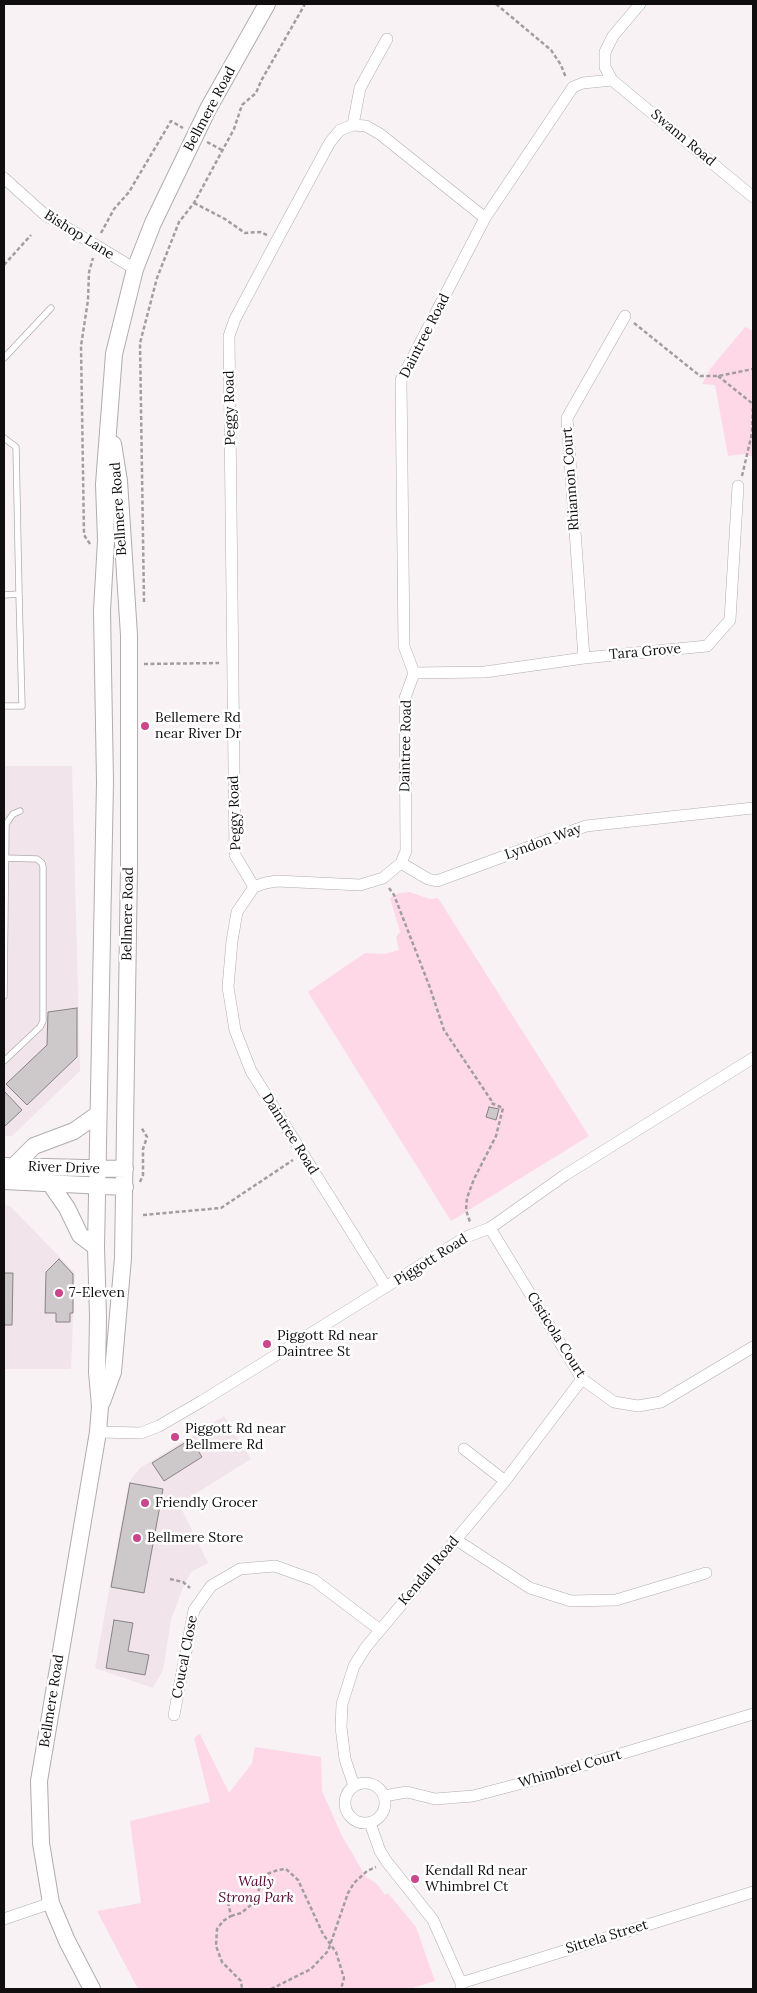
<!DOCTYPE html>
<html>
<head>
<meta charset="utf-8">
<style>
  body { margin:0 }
  #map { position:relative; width:757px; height:1993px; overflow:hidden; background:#f8f2f4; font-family:Lora,serif }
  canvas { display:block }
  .frame { position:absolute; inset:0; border:5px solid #100e0f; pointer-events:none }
</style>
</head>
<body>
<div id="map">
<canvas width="757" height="1993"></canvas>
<div class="frame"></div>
</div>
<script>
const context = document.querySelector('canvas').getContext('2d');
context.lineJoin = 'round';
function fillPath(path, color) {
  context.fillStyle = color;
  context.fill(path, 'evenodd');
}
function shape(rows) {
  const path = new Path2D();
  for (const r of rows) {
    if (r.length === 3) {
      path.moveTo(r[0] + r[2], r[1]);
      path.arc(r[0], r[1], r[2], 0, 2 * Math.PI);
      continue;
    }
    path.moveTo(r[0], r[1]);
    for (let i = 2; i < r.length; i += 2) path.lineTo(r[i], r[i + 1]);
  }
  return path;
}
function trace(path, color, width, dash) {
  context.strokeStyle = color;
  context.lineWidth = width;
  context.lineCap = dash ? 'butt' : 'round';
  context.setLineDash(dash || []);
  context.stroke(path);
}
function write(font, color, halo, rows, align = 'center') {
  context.font = font + ' Lora,serif';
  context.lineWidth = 5;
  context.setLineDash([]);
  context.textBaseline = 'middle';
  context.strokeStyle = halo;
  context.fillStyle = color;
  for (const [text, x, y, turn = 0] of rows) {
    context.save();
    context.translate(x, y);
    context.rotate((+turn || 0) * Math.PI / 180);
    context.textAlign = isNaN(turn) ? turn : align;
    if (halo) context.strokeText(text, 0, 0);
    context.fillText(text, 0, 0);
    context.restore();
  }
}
fillPath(shape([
  [4,766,72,766,80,1071,12,1136,4,1136],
  [4,1205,10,1206,75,1273,71,1369,4,1369],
  [224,1416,251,1459,179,1504,208,1563,191,1572,182,1590,171,1620,163,1670,153,1688,95,1668,128,1486,132,1478,140,1468]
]), '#f1e4ea');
fillPath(shape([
  [745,327,753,331,753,457,744,454,728,456,715,385,702,384,710,369],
  [409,892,430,899,438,898,589,1136,451,1221,308,992,365,953,385,954,399,950,396,937,400,932,390,898,399,893],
  [200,1734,229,1793,252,1763,255,1747,321,1757,322,1791,342,1836,366,1877,377,1884,385,1895,388,1893,416,1927,435,1981,409,1989,138,1989,97,1911,141,1903,130,1821,210,1802,194,1738]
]), '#fed8e7');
const building = shape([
  [77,1008,77,1057,27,1105,6,1084,47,1045,48,1012,77,1008],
  [4,1091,22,1110,4,1127,4,1091],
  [489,1107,499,1109,496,1120,486,1117,489,1107],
  [59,1259,73,1274,73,1313,70,1313,70,1322,56,1322,56,1313,45,1313,46,1272,59,1259],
  [4,1273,13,1273,12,1325,4,1325,4,1273],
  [191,1439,202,1457,164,1481,152,1463,191,1439],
  [130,1483,163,1489,144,1593,111,1587,130,1483],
  [114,1620,133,1623,128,1651,149,1655,145,1675,106,1668,114,1620]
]);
fillPath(building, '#cdc8ca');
trace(building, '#888385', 1);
const lane = shape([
  [4,358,51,308],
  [4,438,16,447,19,594],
  [4,595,19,594,22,706,4,706],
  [4,996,6,824,13,814,20,811],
  [4,1061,40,1027,43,1021,43,867,42,863,37,859,6,858]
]);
const street = shape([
  [640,4,613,36,605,52,605,67,612,80,753,197],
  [353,125,360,88,387,39],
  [4,178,44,214,135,269],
  [584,658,567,418,625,316],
  [414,673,485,672,584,658,707,646,730,620,738,486],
  [401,863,428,879,437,881,586,826,753,808],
  [254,887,235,855,229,336,235,319,277,240,330,142,340,130,353,125,366,126,380,134,485,218],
  [490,1228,582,1379,614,1402,638,1406,661,1402,753,1347],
  [386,1287,251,1071,235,1030,228,987,232,941,237,912,254,887,265,883,277,881,360,885,383,878,401,863,406,851,405,698,414,673,404,646,401,380,485,218,573,87,583,83,612,80],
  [98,1432,141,1433,159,1426,202,1401,466,1237,490,1228,565,1175,753,1058],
  [464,1449,505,1481],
  [455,1539,530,1588,571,1601,616,1600,706,1573],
  [174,1715,194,1610,211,1586,240,1569,275,1566,314,1580,380,1630],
  [365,1803,20],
  [354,1786,345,1759,341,1727,342,1704,354,1666,366,1647,505,1481,582,1379],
  [384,1796,407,1792,435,1799,473,1796,541,1778,753,1714],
  [370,1823,380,1851,387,1862,433,1920,461,1983,461,1988],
  [4,1919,51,1903],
  [461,1983,753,1892]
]);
const secondary = shape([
  [4,1166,125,1169],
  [14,1166,34,1146,74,1131,98,1114],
  [4,1181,125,1187],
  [51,1185,67,1208,80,1235,96,1247],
  [102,1402,113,1372,123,1258,129,867,129,635,119,481,113,444],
  [92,1989,67,1941,51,1903,41,1843,39,1781,98,1432,100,1406,97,1372,98,1317,96,1247,105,782,102,611,106,540,104,484,114,354,135,269,153,223,208,109,267,4]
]);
trace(lane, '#b1acae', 7);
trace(street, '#b1acae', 12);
trace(secondary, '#b1acae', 18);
trace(shape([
  [496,4,551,50,561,65,566,78],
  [207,142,222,150],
  [194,203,225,219,245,233,260,232,267,235],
  [101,233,114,209,129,192,171,121,183,128],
  [4,265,31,235],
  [634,323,700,376,718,376,753,369],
  [718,376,753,404,753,402],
  [742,476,752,433,753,404],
  [90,544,84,535,81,346,88,300,89,272,93,258],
  [144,602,140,343,157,278,179,222,194,203,234,129,242,105,256,93,261,81,305,4],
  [144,664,219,663],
  [389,888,394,895,429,985,444,1030,491,1100,491,1103,503,1108,496,1136,474,1179,467,1198,466,1210,470,1222],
  [140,1182,143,1175,143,1149,147,1137,141,1127],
  [143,1215,221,1208,293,1160],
  [170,1579,183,1582,190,1588],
  [228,1902,231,1916,223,1921,217,1929,216,1946,222,1962,241,1981,242,1989],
  [231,1916,241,1913,251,1905,267,1874,278,1870,286,1869,298,1880,323,1934,336,1952,344,1978,341,1989],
  [271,1989,311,1969,328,1951,348,1893,354,1883,367,1871,376,1867]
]), '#a29e9f', 2.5, [4, 2.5]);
trace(lane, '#fff', 5.5);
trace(street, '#fff', 11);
trace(secondary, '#fff', 16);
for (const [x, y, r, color] of [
  [145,726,5,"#cb478b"],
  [59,1293,5,"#cb478b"],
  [267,1344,5,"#cb478b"],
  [175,1437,5,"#cb478b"],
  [145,1503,5,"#cb478b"],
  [137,1538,5,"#cb478b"],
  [415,1879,5,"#cb478b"]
]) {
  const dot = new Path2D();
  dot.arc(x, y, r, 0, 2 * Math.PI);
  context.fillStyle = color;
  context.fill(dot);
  trace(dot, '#fff', 2);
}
write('14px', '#100e0f', '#fff', [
  ["Bellmere Road",210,109,-62],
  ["Swann Road",683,138,40],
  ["Bishop Lane",79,235,32],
  ["Daintree Road",425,336,-63],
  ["Peggy Road",230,408,-91],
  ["Rhiannon Court",571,479,-94],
  ["Bellmere Road",119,509,-94],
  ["Tara Grove",645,652,-5],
  ["Daintree Road",406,746,-89],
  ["Peggy Road",235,813,-92],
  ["Lyndon Way",543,842,-20],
  ["Bellmere Road",128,914,-89],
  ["Daintree Road",290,1134,58],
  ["River Drive",64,1168,2],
  ["Piggott Road",431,1260,-32],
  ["Cisticola Court",556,1335,58],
  ["Kendall Road",429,1571,-50],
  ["Coucal Close",185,1657,-79],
  ["Bellmere Road",52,1701,-81],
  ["Whimbrel Court",570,1769,-16],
  ["Sittela Street",607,1937,-17]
]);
write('14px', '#100e0f', '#fff', [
  ["Bellemere Rd",155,718],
  ["near River Dr",155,734],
  ["7-Eleven",69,1293],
  ["Piggott Rd near",277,1336],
  ["Daintree St",277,1352],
  ["Piggott Rd near",185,1429],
  ["Bellmere Rd",185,1445],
  ["Friendly Grocer",155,1503],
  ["Bellmere Store",147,1538],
  ["Kendall Rd near",425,1871],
  ["Whimbrel Ct",425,1887]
], 'left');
write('italic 14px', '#510030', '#fff', [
  ["Wally",256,1882],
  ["Strong Park",256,1898]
]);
</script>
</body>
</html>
